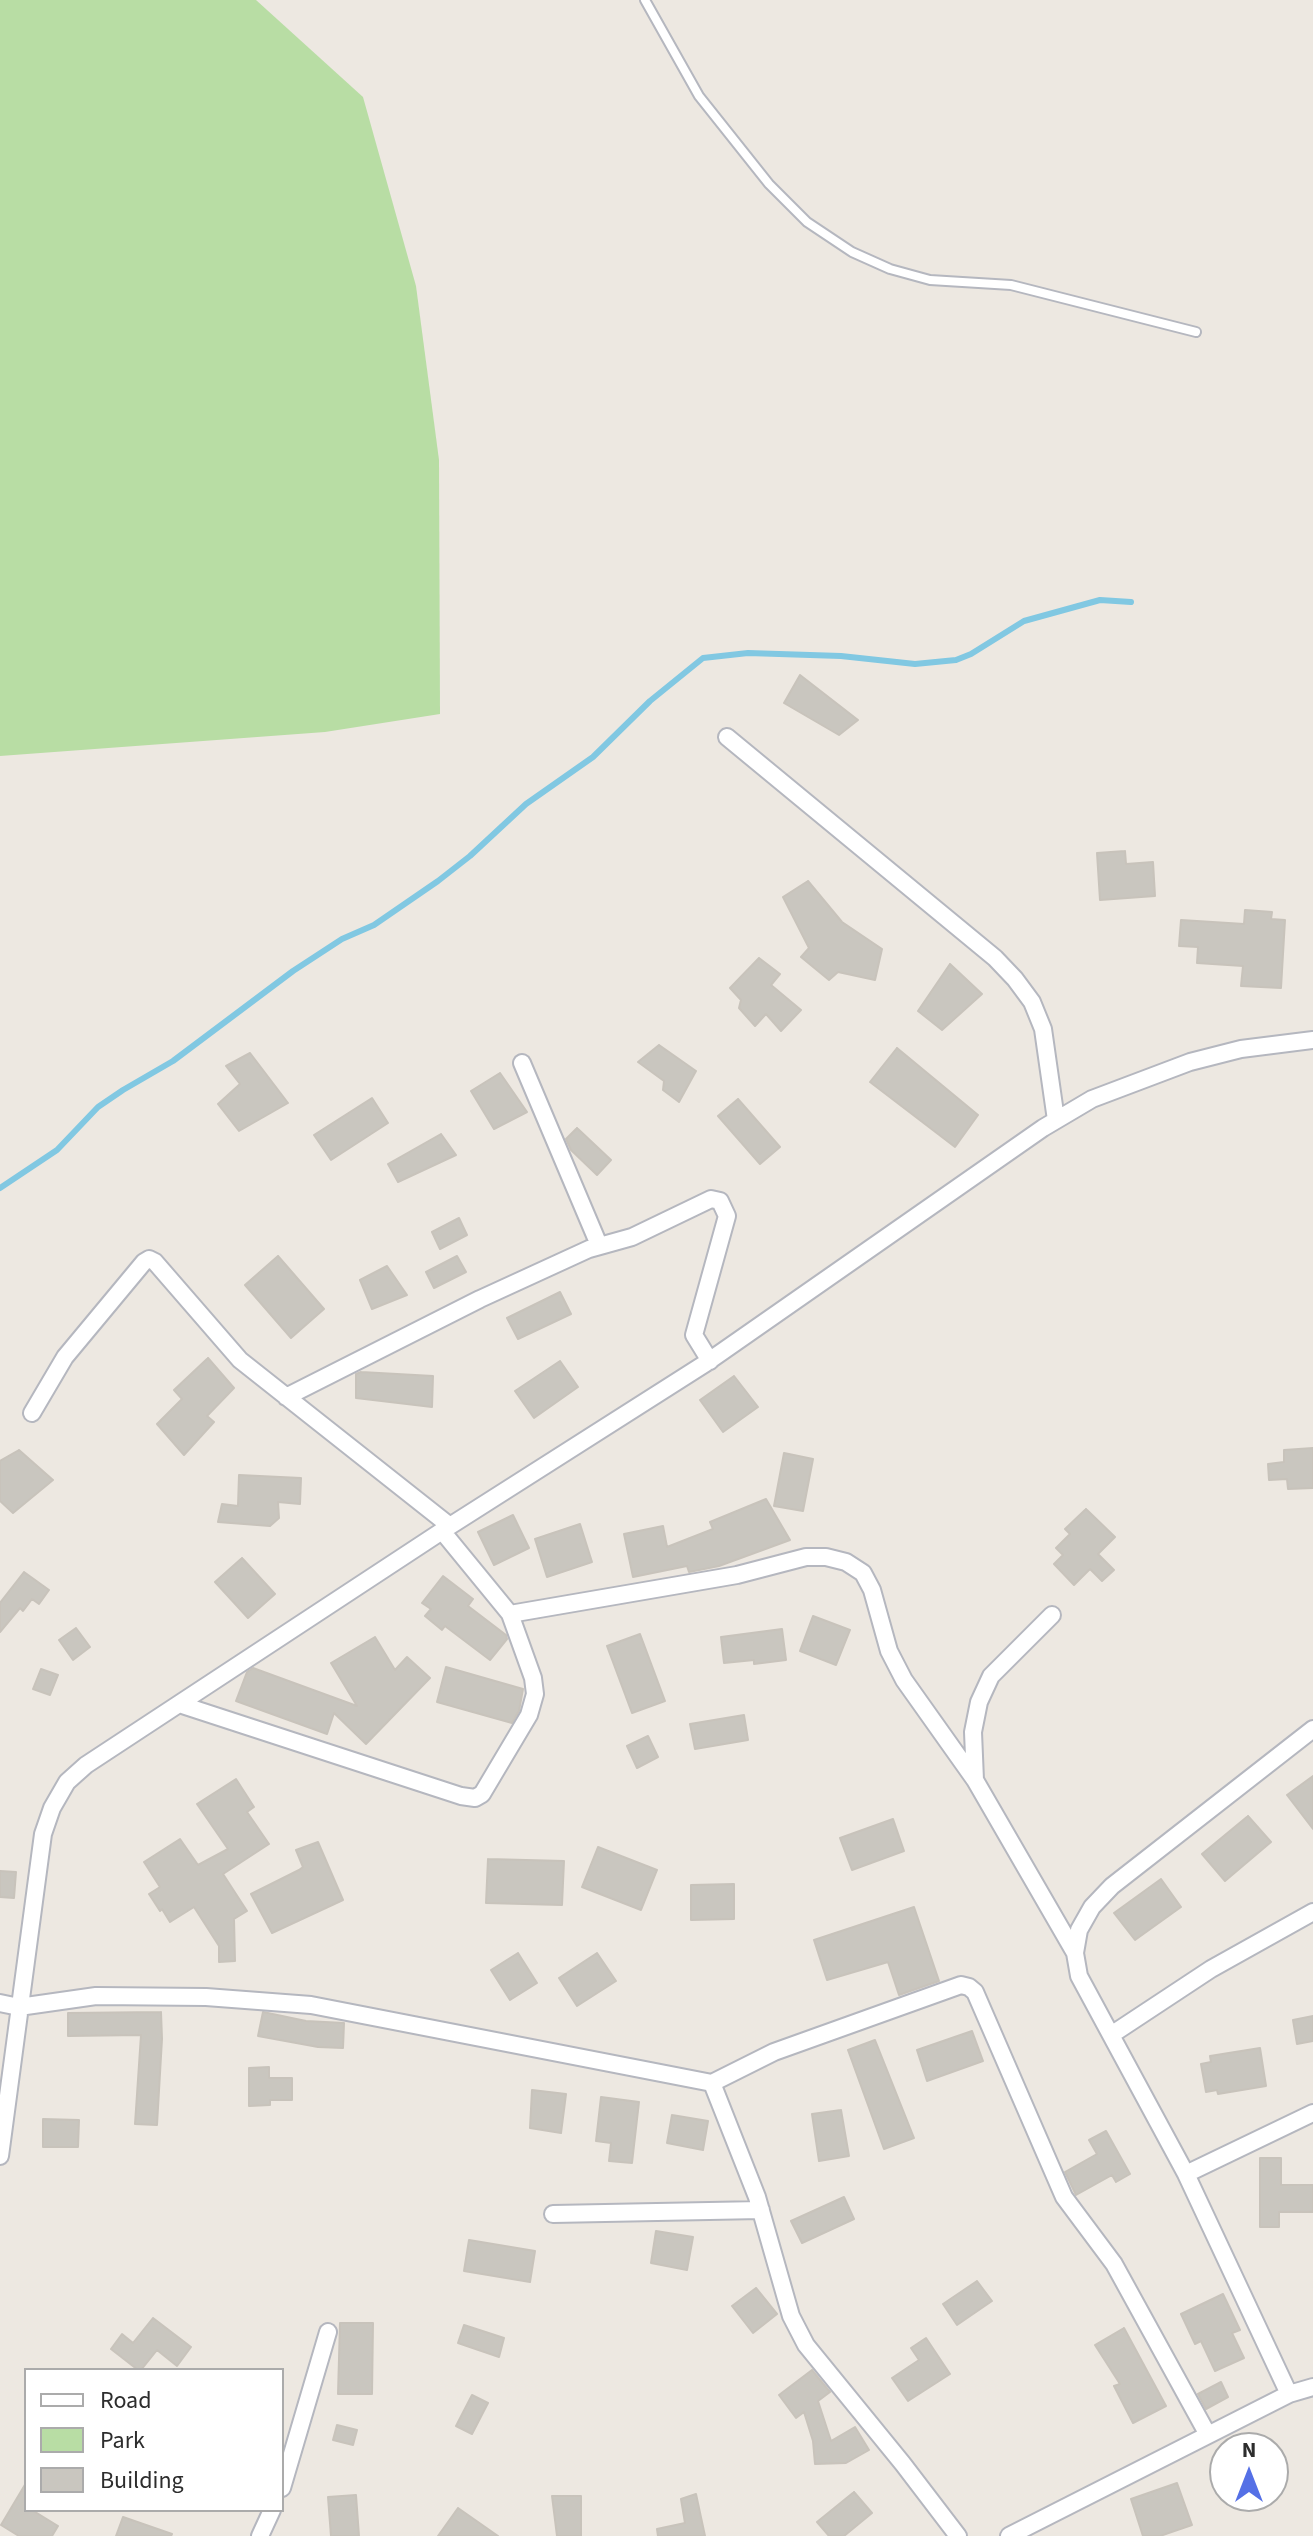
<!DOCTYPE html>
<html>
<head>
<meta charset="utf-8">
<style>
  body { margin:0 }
  #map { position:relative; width:1313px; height:2536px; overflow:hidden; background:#ede8e1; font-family:"Source Sans 3",sans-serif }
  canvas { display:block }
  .legend { position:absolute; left:24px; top:2368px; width:260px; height:144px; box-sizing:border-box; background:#fff; border:2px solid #ababab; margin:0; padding:10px 14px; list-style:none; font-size:24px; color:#2d2d2d }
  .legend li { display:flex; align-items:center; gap:16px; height:40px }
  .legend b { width:40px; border:2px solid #ababab }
  .north { position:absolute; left:1209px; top:2432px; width:80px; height:80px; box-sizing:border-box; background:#fff; border:2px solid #ababab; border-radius:50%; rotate:0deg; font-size:22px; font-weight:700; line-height:32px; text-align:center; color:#2d2d2d }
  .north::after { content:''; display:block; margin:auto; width:28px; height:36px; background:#5570e6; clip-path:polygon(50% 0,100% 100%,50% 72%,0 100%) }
</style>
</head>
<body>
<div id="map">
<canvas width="1313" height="2536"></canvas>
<ul class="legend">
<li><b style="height:10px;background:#fff"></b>Road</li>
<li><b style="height:22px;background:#b8dda4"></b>Park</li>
<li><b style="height:22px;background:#c9c6bf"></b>Building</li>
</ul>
<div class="north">N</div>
</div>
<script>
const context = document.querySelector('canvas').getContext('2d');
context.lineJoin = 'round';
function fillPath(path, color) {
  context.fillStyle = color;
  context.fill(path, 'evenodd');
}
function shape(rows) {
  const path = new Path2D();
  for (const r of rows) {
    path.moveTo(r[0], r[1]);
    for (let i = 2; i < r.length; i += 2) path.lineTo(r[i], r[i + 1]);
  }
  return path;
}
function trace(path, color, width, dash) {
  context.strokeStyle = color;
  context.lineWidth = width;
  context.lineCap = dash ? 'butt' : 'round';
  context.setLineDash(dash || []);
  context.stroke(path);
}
fillPath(shape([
  [0,0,256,0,363,97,416,286,439,460,440,714,325,732,0,756]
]), '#b8dda4');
trace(shape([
  [0,1188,57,1150,98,1107,123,1090,173,1061,293,971,342,939,374,925,438,881,470,856,526,804,593,757,650,701,703,658,748,653,841,656,915,664,956,660,971,654,1024,621,1100,600,1131,602]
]), '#81c8e2', 6);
const building = shape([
  [800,675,858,720,839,735,784,703,800,675],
  [1125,851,1126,864,1153,862,1155,896,1100,900,1097,853,1125,851],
  [808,881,842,922,882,949,875,980,838,972,829,980,801,957,809,948,783,897,808,881],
  [1245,910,1272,912,1271,919,1285,920,1281,988,1241,986,1243,966,1197,963,1198,947,1179,946,1181,920,1244,924,1245,910],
  [759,958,780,974,771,985,801,1010,781,1031,766,1014,755,1026,739,1008,741,1000,730,988,759,958],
  [950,964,982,994,942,1030,918,1011,950,964],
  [659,1045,696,1071,679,1102,663,1090,664,1081,638,1062,659,1045],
  [897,1048,978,1115,955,1147,870,1082,897,1048],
  [250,1053,288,1103,239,1131,218,1104,240,1084,226,1066,250,1053],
  [500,1073,527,1112,494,1129,471,1091,500,1073],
  [372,1098,388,1123,331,1160,314,1135,372,1098],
  [738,1099,780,1147,760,1164,718,1116,738,1099],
  [577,1128,611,1160,597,1175,571,1150,566,1139,577,1128],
  [441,1134,456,1155,398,1182,388,1164,441,1134],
  [459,1218,467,1235,440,1249,432,1232,459,1218],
  [278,1256,324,1309,291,1338,245,1285,278,1256],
  [457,1256,466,1272,434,1288,426,1272,457,1256],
  [387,1266,407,1295,372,1309,360,1280,387,1266],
  [560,1292,571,1314,518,1339,507,1318,560,1292],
  [208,1358,234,1388,207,1416,214,1422,184,1455,157,1424,182,1399,174,1390,208,1358],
  [560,1361,578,1387,534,1418,515,1391,560,1361],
  [361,1372,433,1376,432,1407,356,1398,356,1374,361,1372],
  [734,1376,758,1407,723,1432,700,1400,734,1376],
  [1313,1448,1313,1488,1288,1489,1287,1479,1269,1480,1268,1464,1284,1462,1284,1450,1313,1448],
  [19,1450,53,1480,13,1513,0,1501,0,1461,19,1450],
  [784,1453,813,1459,803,1511,774,1506,784,1453],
  [239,1475,301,1478,300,1504,278,1502,279,1518,270,1526,218,1522,222,1504,238,1506,239,1475],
  [766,1499,790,1540,719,1566,689,1572,687,1566,633,1577,624,1534,663,1526,667,1547,713,1529,710,1522,766,1499],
  [1086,1509,1115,1537,1098,1554,1114,1570,1102,1581,1090,1569,1074,1585,1054,1564,1063,1555,1056,1548,1070,1534,1065,1529,1086,1509],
  [513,1515,529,1548,494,1565,478,1532,513,1515],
  [580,1524,592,1562,547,1577,535,1539,580,1524],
  [242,1558,275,1594,248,1618,215,1582,242,1558],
  [24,1572,49,1590,39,1604,32,1599,23,1611,20,1608,0,1632,0,1603,24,1572],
  [443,1576,473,1599,468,1606,506,1635,507,1639,490,1660,445,1626,442,1630,425,1616,431,1609,422,1603,443,1576],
  [813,1616,850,1630,836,1665,800,1651,813,1616],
  [76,1628,90,1647,73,1660,59,1640,76,1628],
  [782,1629,786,1660,754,1664,754,1660,724,1663,721,1637,782,1629],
  [640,1634,665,1701,632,1713,607,1646,640,1634],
  [375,1637,395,1670,407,1657,430,1678,366,1744,334,1713,327,1734,236,1701,247,1672,253,1668,357,1706,331,1663,375,1637],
  [446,1667,523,1689,519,1711,512,1723,437,1702,446,1667],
  [41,1669,58,1675,50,1695,33,1689,41,1669],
  [744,1715,748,1740,695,1749,690,1724,744,1715],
  [648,1736,658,1757,637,1768,627,1746,648,1736],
  [1313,1776,1313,1829,1287,1795,1313,1776],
  [236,1779,254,1807,247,1812,269,1844,223,1874,247,1911,234,1919,235,1961,219,1962,219,1946,194,1907,170,1922,162,1909,160,1911,149,1894,160,1887,144,1862,180,1839,198,1865,228,1849,197,1804,236,1779],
  [1248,1816,1271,1842,1225,1881,1202,1854,1248,1816],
  [893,1819,904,1851,852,1870,840,1838,893,1819],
  [318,1842,343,1900,272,1933,251,1894,299,1870,303,1867,296,1850,318,1842],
  [598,1847,657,1870,641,1910,582,1887,598,1847],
  [488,1859,564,1861,562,1905,486,1903,488,1859],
  [0,1871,16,1872,14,1898,0,1897,0,1871],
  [1161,1879,1181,1907,1135,1940,1114,1913,1161,1879],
  [734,1884,734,1919,691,1920,691,1885,734,1884],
  [914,1907,939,1981,899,1995,888,1962,827,1980,814,1940,914,1907],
  [518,1953,537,1983,510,2000,491,1970,518,1953],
  [597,1953,616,1981,577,2006,559,1978,597,1953],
  [161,2012,162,2039,157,2125,135,2124,141,2035,68,2036,68,2013,161,2012],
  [263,2012,306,2021,344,2023,343,2048,318,2047,258,2036,263,2012],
  [1313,2016,1313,2041,1297,2044,1293,2020,1313,2016],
  [972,2031,983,2061,927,2081,917,2050,972,2031],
  [875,2040,914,2138,884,2149,848,2050,875,2040],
  [1260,2048,1266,2086,1218,2094,1217,2090,1206,2092,1201,2064,1211,2062,1210,2056,1260,2048],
  [269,2067,269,2078,292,2078,292,2100,270,2100,270,2105,249,2106,249,2068,269,2067],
  [532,2090,566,2094,561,2133,530,2128,532,2090],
  [601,2097,639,2102,632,2163,609,2161,611,2143,596,2141,601,2097],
  [841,2110,849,2156,819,2161,812,2114,841,2110],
  [672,2115,708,2121,703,2150,667,2143,672,2115],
  [43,2119,79,2120,78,2147,43,2147,43,2119],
  [1106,2131,1130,2174,1116,2182,1112,2175,1076,2195,1065,2172,1097,2154,1089,2140,1106,2131],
  [1260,2158,1281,2158,1281,2185,1313,2185,1313,2212,1279,2212,1279,2227,1260,2227,1260,2158],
  [844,2197,854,2219,802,2243,791,2221,844,2197],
  [656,2231,693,2237,687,2270,651,2263,656,2231],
  [469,2240,535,2251,530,2282,464,2271,469,2240],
  [977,2281,992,2301,957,2325,943,2304,977,2281],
  [756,2288,777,2314,753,2333,732,2306,756,2288],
  [1223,2294,1240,2330,1232,2333,1244,2358,1215,2371,1201,2341,1195,2344,1181,2314,1223,2294],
  [153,2318,191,2347,177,2366,157,2350,141,2370,138,2370,111,2349,122,2334,133,2343,153,2318],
  [340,2323,373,2323,372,2394,338,2394,340,2323],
  [464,2325,504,2338,499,2357,458,2343,464,2325],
  [1124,2328,1166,2406,1133,2423,1114,2386,1120,2384,1095,2345,1124,2328],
  [926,2338,950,2374,908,2401,892,2378,919,2360,911,2348,926,2338],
  [812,2370,830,2392,818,2401,831,2441,855,2427,869,2450,846,2463,815,2464,813,2441,804,2412,796,2418,779,2395,812,2370],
  [1221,2382,1228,2397,1206,2409,1198,2394,1221,2382],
  [472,2395,488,2403,472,2434,456,2426,472,2395],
  [337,2425,357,2430,353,2445,333,2440,337,2425],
  [26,2483,26,2510,32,2510,58,2526,52,2536,19,2536,1,2525,26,2483],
  [1177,2483,1192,2525,1160,2536,1143,2536,1131,2499,1177,2483],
  [854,2492,872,2513,844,2536,829,2536,817,2522,854,2492],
  [696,2494,705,2536,658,2536,657,2529,685,2523,681,2499,696,2494],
  [356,2495,359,2536,331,2536,328,2497,356,2495],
  [552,2496,581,2496,581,2536,557,2536,552,2496],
  [458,2508,498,2536,438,2536,458,2508],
  [123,2517,172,2534,171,2536,116,2536,123,2517]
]);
fillPath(building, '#c9c6bf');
trace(building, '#c8c3bb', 2);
const service = shape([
  [645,0,699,96,769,184,807,222,852,252,890,269,930,280,1011,285,1196,332]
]);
const minor = shape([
  [727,737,995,958,1015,979,1032,1002,1043,1029,1056,1120],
  [522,1063,599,1245],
  [286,1397,480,1299,589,1249,632,1237,711,1199,720,1201,727,1216,694,1335,710,1361],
  [32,1413,65,1357,144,1262,149,1259,155,1262,240,1360,450,1526],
  [442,1531,510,1614,737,1575,806,1557,826,1557,846,1562,863,1573,872,1590,889,1651,904,1680,975,1780],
  [1052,1615,991,1676,979,1702,973,1732,975,1780,1075,1953],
  [179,1704,461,1796,475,1798,482,1794,529,1715,535,1694,533,1678,510,1614],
  [0,2003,19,2007,96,1996,206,1997,311,2005,712,2083,757,2197,791,2316,806,2345,903,2464,958,2536],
  [1111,2035,1211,1969,1313,1912],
  [712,2083,774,2052,961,1985,969,1987,975,1992,1064,2197,1114,2264,1208,2435],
  [0,2156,43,1834,52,1808,67,1782,86,1765,442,1531,706,1363,1043,1128,1092,1099,1190,1062,1241,1049,1313,1040],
  [1186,2174,1313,2113],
  [553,2214,761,2210],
  [1289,2394,1186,2174,1079,1976,1075,1953,1079,1930,1092,1907,1112,1886,1313,1729],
  [282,2488,328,2332],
  [260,2536,272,2510],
  [1009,2536,1289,2394,1313,2387]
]);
trace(service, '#b5b7bf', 12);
trace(minor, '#b5b7bf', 20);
trace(service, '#fff', 8);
trace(minor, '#fff', 16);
</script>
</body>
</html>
